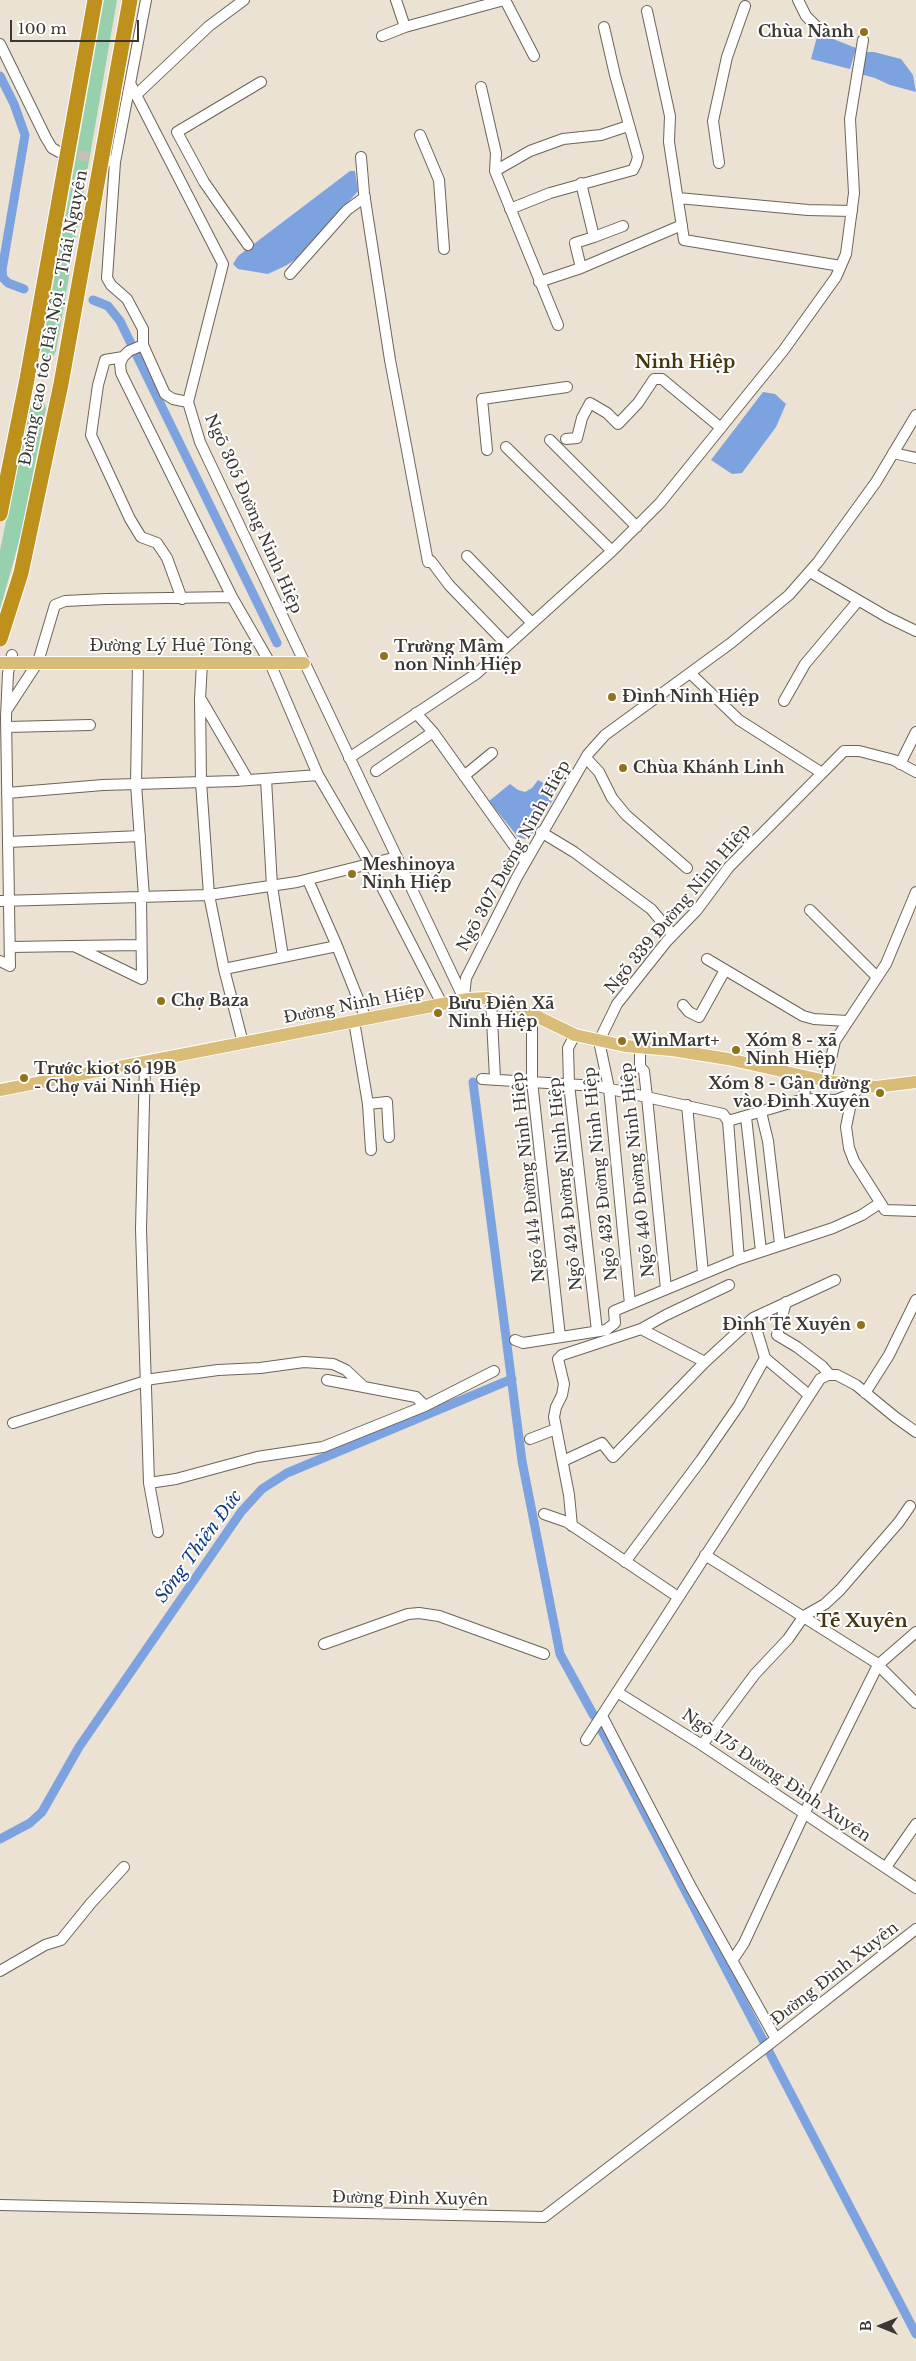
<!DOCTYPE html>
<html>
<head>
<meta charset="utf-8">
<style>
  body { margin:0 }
  #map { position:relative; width:916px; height:2361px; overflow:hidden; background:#ebe2d4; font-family:"Libre Baskerville",serif }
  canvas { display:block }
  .north { position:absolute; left:856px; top:2301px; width:50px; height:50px; -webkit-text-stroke:4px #fff; paint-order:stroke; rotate:270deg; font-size:14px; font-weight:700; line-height:20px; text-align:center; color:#3b3732 }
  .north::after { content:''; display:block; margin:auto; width:18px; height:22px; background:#3b3732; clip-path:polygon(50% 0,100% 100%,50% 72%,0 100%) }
  .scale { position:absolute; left:10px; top:20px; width:129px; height:22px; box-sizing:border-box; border:2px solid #3b3732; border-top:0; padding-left:6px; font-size:15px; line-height:18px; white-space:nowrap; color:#3b3732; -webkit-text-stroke:4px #fff; paint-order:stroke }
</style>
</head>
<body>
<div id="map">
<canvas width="916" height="2361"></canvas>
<div class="north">B</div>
<div class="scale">100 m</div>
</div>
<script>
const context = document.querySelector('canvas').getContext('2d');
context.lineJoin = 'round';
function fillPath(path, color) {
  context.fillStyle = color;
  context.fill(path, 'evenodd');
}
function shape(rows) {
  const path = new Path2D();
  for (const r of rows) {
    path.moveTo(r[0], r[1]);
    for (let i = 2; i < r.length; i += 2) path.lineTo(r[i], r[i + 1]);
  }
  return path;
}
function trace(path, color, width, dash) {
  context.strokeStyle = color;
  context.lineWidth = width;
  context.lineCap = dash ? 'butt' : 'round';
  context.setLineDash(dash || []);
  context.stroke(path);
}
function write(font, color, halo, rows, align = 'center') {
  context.font = font + ' "Libre Baskerville",serif';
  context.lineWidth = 4;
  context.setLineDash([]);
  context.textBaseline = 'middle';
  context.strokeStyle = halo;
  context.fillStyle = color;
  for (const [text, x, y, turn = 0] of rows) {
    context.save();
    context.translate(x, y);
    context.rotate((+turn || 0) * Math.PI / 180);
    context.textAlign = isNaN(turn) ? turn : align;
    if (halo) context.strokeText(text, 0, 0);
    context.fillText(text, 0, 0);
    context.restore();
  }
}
fillPath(shape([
  [104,0,117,0,56,351,52,359,46,361,41,354],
  [35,399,43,401,46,408,21,535,0,609,0,550,30,408]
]), '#96d0ad');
fillPath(shape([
  [818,33,856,48,850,69,811,59],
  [866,52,874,52,901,59,913,75,916,92,890,85,875,78,860,74],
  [350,171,355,171,358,191,303,254,287,265,268,274,238,269,233,264,238,256],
  [763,392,775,394,786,404,776,427,742,473,732,474,711,460],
  [538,780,558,791,533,833,525,839,518,837,489,801,510,784,518,790,525,792,532,788]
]), '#7da2e0');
trace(shape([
  [0,76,14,104,25,135,2,270,3,278,8,283,24,289],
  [93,300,108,306,120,321,277,643],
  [473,1082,522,1461,560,1654,594,1716],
  [602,1731,916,2334],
  [0,1839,30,1823,42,1812,79,1747,241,1512,262,1489,287,1473,512,1379]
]), '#7da2e0', 9);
trace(shape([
  [64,152,104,160]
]), '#c8c0b4', 10, [10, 5]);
const minor = shape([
  [396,0,405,27],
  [505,0,534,56],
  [798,0,806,16,815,25],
  [647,11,670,116,669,142,684,240,841,266],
  [382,36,405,27,504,0],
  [0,44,46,138,52,148,59,152],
  [131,85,223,264,188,402,200,442,464,999],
  [481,87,496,153,495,171,558,325],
  [136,95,209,26,244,0],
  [420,135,439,180,444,249],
  [361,157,364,193,390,360,428,562],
  [104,160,115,162,107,278,111,285,127,299,143,329,143,345,129,351,123,357,120,364,121,373,232,597,270,663,318,775,370,864,442,1004],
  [115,162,146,0],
  [719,163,713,121,727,57,745,6],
  [495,171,530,151,563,139,601,135,628,126],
  [581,183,594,237,575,243,581,268],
  [678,198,808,210,852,211],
  [510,209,550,193,633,170,636,164,638,157,615,75,604,27],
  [594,237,623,226],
  [248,245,204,182,177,132,261,82],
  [290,274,347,210,365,197],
  [539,282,581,268,682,225],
  [143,345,165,394,173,399,188,402],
  [123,357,105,360,98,385,91,435,130,519,141,537,157,543,167,558,182,599],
  [566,439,577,438,582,418,590,403,607,413,618,424,638,403,654,379,662,379,721,428],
  [550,440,637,527],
  [506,447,612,551],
  [487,450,482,399,567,387],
  [893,453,916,458],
  [467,556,532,623],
  [431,561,449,585,507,645],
  [810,572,887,617,916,631],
  [138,662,136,784,144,897],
  [202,663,200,699,201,782,209,895,224,969,243,1043],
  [690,673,739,720,822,773],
  [202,701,248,780],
  [784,701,805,664,858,601],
  [8,708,38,662,55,605,65,601,106,599,232,597],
  [7,727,90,725],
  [433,732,525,861],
  [349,758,476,674,612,551,660,503,783,351,836,277,846,254,854,193,850,119,863,40],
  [586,758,599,772,612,798,626,815,687,868],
  [900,764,916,732],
  [376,771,433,732,416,713],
  [464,776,492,753],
  [266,779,272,886,283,957],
  [7,793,103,785,236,781,318,775],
  [541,832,574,852,651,909,673,935],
  [8,842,140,836],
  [308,880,337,946,366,1019],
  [141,897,142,979,74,946,141,945],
  [0,901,209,895,297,882,397,857],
  [810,910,877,977],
  [10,947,74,946],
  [707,959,803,1016,814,1019,847,1021],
  [0,961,10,966,6,717,8,673,12,655],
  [224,969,337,946],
  [464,996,466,978,517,877,588,754,605,735,731,643,789,595,818,562,876,482,916,415],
  [491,1000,495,1078],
  [683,1005,689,1012,699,1017,725,970],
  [532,1014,532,1081,560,1337],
  [354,1021,368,1104,387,1102,389,1137],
  [575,1035,568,1048,569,1084,597,1331],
  [640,1048,640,1067,644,1071,647,1097,666,1289],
  [145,1062,141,1229,149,1483,158,1532],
  [482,1079,597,1086,723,1114,728,1121,804,1099,806,1076],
  [826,1081,835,1041,886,964,916,892],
  [868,1088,861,1088,853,1093,846,1127,849,1148,854,1161,885,1210,916,1211],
  [804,1099,836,1100,853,1093],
  [368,1104,371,1150],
  [687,1105,703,1273],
  [761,1112,768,1141,780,1244],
  [746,1117,761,1251],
  [728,1121,739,1259],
  [786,1302,777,1335,797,1347,822,1366,830,1375],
  [630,1304,609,1088,599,1041,617,1004,667,941,697,910,729,867,844,751,859,751,894,760,916,772],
  [753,1318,765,1358,809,1395],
  [641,1329,705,1362],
  [515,1340,523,1343,606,1330,615,1323,614,1311,739,1259,833,1228,862,1215,880,1203],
  [327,1380,416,1397,425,1406],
  [865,1393,889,1355,916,1300],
  [13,1423,152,1379,218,1370,260,1368,304,1362,333,1364,346,1370,363,1386],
  [530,1439,556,1429],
  [563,1461,602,1443,613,1457,705,1362,753,1318,835,1280],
  [149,1483,176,1479,257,1457,323,1447,425,1406,494,1371],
  [544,1514,567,1522,678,1597],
  [572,1526,569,1495,554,1417,556,1407,562,1395,564,1384,558,1359,562,1355,641,1329,666,1315,729,1285],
  [705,1555,875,1662,916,1703],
  [625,1562,701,1460,739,1405,765,1358],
  [324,1644,408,1614,419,1613,439,1616,544,1654],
  [617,1692,702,1745,916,1888],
  [602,1716,691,1887,776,2039],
  [586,1740,820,1379,828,1375,837,1375,856,1385,895,1417,916,1432],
  [702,1745,755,1674,788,1639,804,1616,825,1604,840,1590,899,1522,910,1506],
  [886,1867,916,1824],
  [732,1961,744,1943,804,1814,878,1665,916,1632],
  [0,1971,45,1945,61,1940,91,1903,124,1867],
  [0,2205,544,2217,776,2039,916,1929]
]);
const major = shape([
  [0,663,304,663],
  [0,1090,468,999,487,998,532,1014,575,1035,625,1046,672,1050,728,1059,826,1081,876,1087,916,1082]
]);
const highway = shape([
  [0,514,27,379,95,0],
  [0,639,21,573,61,384,130,0]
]);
trace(minor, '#6c6458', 12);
trace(major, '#fff', 14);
trace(highway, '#fff', 17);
trace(minor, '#fff', 10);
trace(major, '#d8bc77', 12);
trace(highway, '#be901c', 15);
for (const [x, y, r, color] of [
  [864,32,5,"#94721a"],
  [384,656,5,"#94721a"],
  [612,697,5,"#94721a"],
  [623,768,5,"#94721a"],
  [352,874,5,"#94721a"],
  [161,1001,5,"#94721a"],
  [438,1013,5,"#94721a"],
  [622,1041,5,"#94721a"],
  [736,1050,5,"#94721a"],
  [24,1078,5,"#94721a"],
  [880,1093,5,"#94721a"],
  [861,1325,5,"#94721a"]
]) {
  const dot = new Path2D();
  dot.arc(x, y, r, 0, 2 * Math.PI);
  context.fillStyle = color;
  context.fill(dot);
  trace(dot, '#fff', 2);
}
write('bold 16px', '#3b3732', '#fff', [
  ["Chùa Nành",854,32,"right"],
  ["Trường Mầm",394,647],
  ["non Ninh Hiệp",394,665],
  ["Đình Ninh Hiệp",622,697],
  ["Chùa Khánh Linh",633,768],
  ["Meshinoya",362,865],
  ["Ninh Hiệp",362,883],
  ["Chợ Baza",171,1001],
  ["Bưu Điện Xã",448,1004],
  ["Ninh Hiệp",448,1022],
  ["WinMart+",632,1041],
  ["Xóm 8 - xã",746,1041],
  ["Ninh Hiệp",746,1059],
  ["Trước kiot số 19B",34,1069],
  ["- Chợ vải Ninh Hiệp",34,1087],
  ["Xóm 8 - Gần đường",870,1084,"right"],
  ["vào Đình Xuyên",870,1102,"right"],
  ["Đình Tế Xuyên",851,1325,"right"]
], 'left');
write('16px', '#3b3732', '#fff', [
  ["Đường cao tốc Hà Nội - Thái Nguyên",54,318,-79],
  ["Ngõ 305 Đường Ninh Hiệp",253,514,66],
  ["Đường Lý Huệ Tông",171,646],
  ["Ngõ 307 Đường Ninh Hiệp",514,856,-61],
  ["Ngõ 339 Đường Ninh Hiệp",678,909,-50],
  ["Đường Ninh Hiệp",354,1005,-11],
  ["Ngõ 440 Đường Ninh Hiệp",638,1170,-96],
  ["Ngõ 432 Đường Ninh Hiệp",601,1174,-96],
  ["Ngõ 414 Đường Ninh Hiệp",529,1177,-96],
  ["Ngõ 424 Đường Ninh Hiệp",566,1184,-96],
  ["Ngõ 175 Đường Đình Xuyên",776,1776,34],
  ["Đường Đình Xuyên",835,1974,-38],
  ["Đường Đình Xuyên",410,2199,1]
]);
write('bold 18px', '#45350c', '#fff', [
  ["Ninh Hiệp",685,363],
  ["Tế Xuyên",862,1622]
]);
write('italic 18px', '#113c83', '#fff', [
  ["Sông Thiên Đức",199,1547,-54]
]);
</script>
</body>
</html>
